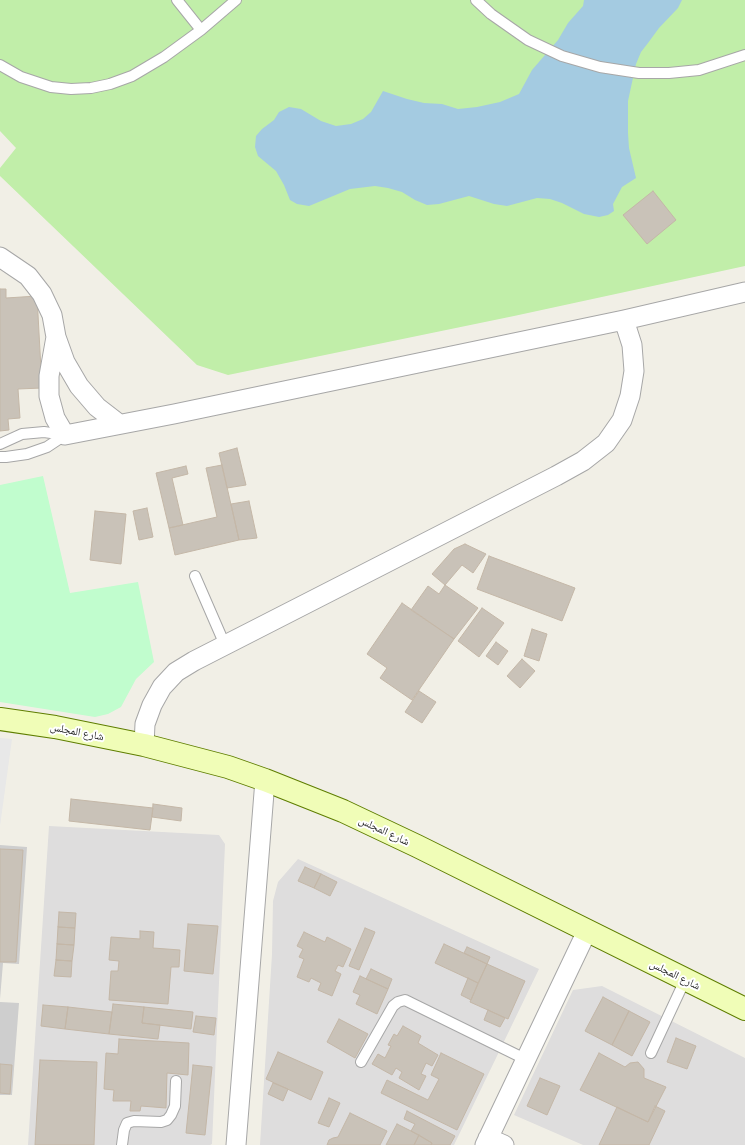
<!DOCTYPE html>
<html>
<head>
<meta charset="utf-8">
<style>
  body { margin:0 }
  canvas { display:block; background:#f1efe6 }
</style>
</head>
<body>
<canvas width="745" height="1145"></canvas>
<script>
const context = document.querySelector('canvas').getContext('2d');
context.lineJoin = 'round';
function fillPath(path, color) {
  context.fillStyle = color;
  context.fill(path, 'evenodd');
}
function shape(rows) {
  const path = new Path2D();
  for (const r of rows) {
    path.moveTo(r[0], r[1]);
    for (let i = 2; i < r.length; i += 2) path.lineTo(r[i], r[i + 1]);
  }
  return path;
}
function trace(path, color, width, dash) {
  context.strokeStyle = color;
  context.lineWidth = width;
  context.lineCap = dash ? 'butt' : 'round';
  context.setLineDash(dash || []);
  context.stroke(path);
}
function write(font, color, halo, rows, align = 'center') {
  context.font = font + ' Montserrat,"Noto Naskh Arabic",sans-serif';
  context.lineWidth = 4;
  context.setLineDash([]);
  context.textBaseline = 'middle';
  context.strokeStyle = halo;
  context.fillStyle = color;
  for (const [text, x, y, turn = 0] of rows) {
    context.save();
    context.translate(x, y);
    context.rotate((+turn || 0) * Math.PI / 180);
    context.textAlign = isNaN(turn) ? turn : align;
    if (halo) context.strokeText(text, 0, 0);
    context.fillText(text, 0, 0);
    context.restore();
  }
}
fillPath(shape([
  [49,826,219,835,225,844,212,1144,210,1145,28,1145],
  [298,859,539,969,454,1145,260,1145,272,954,273,901,278,882],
  [602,986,745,1058,745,1145,583,1145,514,1115,573,990]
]), '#dedddd');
fillPath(shape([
  [0,845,27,847,19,964,3,963,0,999],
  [0,1002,19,1003,12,1095,0,1095]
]), '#cecece');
fillPath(shape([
  [0,0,745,0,745,266,514,316,228,375,197,365,0,176,0,168,16,148,0,131]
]), '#c1eea9');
fillPath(shape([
  [43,476,70,593,138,582,154,662,136,679,121,707,108,714,95,717,0,702,0,485]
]), '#c1fdce');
fillPath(shape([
  [0,738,12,739,0,826]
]), '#e8e8e8');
fillPath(shape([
  [584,0,682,0,678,8,659,28,648,43,641,52,636,64,628,101,628,133,629,148,636,178,622,187,613,204,614,211,608,215,599,217,584,214,562,203,550,199,537,198,507,206,494,204,469,196,439,204,427,205,415,200,402,192,388,188,375,186,350,189,309,206,297,204,290,200,284,185,276,171,258,156,255,147,256,136,262,129,274,120,279,112,289,107,301,109,321,121,336,126,351,124,363,119,371,112,383,91,407,99,424,103,442,104,458,109,477,107,500,102,519,94,532,70,558,40,568,23,583,6]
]), '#a4cbe1');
const building = shape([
  [653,191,676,220,647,244,623,215,653,191],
  [0,289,6,289,6,298,37,296,42,388,18,389,20,418,8,419,9,430,0,431,0,289],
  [237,448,246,485,227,488,219,453,237,448],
  [222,465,239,540,175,555,169,528,217,517,206,468,222,465],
  [186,466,188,474,172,478,183,525,169,528,156,473,186,466],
  [249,501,257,538,239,540,231,504,249,501],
  [147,508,153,537,139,540,133,511,147,508],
  [95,511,126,514,121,564,90,560,95,511],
  [465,544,486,554,473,573,462,565,445,585,432,574,454,549,465,544],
  [489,556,575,588,562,621,477,589,489,556],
  [445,585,478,608,454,639,411,610,428,586,439,594,445,585],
  [402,603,454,639,412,700,380,678,387,668,367,654,402,603],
  [482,608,504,623,479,657,458,641,482,608],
  [532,629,547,634,539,661,524,656,532,629],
  [496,642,508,651,498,665,486,656,496,642],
  [522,659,535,671,520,688,507,676,522,659],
  [419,691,436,702,422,723,405,712,419,691],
  [71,799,153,808,150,830,69,821,71,799],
  [153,804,182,808,181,821,152,817,153,804],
  [0,849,23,850,16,962,0,962,0,849],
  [305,867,321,874,314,888,298,881,305,867],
  [321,874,337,882,330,896,314,888,321,874],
  [59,912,76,913,75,928,58,927,59,912],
  [188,924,218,926,213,974,184,971,188,924],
  [58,927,75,928,74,945,57,944,58,927],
  [365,928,375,932,359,970,349,966,365,928],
  [140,931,154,932,153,948,180,950,179,967,171,967,168,1004,109,1000,111,971,118,971,119,961,109,960,111,937,140,939,140,931],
  [304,932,325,942,327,937,351,949,343,967,338,965,335,971,341,974,332,996,318,990,321,983,311,978,309,982,297,977,304,959,299,957,303,949,297,946,304,932],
  [57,944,74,945,72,961,56,960,57,944],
  [444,944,487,964,478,983,435,963,444,944],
  [467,947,490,957,487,964,464,953,467,947],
  [56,960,72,961,71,977,54,976,56,960],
  [487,964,525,981,508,1019,470,1002,487,964],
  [371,969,392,979,388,989,366,979,371,969],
  [360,976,388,989,377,1014,356,1004,360,995,353,992,360,976],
  [468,978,478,983,471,1000,461,995,468,978],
  [603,997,629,1011,612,1045,585,1031,603,997],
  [113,1004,144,1007,142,1023,160,1025,158,1039,109,1034,113,1004],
  [43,1005,68,1007,65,1029,41,1026,43,1005],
  [68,1007,112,1012,109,1034,65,1029,68,1007],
  [144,1007,193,1012,191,1029,142,1023,144,1007],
  [488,1010,505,1018,500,1027,484,1020,488,1010],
  [629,1011,650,1022,632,1056,612,1045,629,1011],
  [196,1016,216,1018,214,1035,193,1032,196,1016],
  [339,1019,368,1034,355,1058,327,1042,339,1019],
  [403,1026,421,1036,418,1043,438,1055,432,1066,426,1063,421,1074,426,1076,419,1090,399,1078,402,1072,396,1068,392,1075,372,1064,378,1054,385,1058,391,1046,388,1045,394,1034,397,1036,403,1026],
  [676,1038,696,1046,687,1069,667,1062,676,1038],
  [119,1039,189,1043,188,1075,167,1073,166,1108,141,1106,140,1111,130,1111,131,1101,113,1101,114,1090,104,1089,106,1053,118,1054,119,1039],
  [278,1052,323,1072,311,1100,266,1079,278,1052],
  [441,1053,484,1074,457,1130,381,1093,387,1080,428,1100,439,1079,431,1075,441,1053],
  [599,1053,625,1067,630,1063,638,1062,644,1069,644,1078,666,1087,648,1122,580,1090,599,1053],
  [40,1060,97,1062,94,1145,35,1145,40,1060],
  [0,1064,12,1065,10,1094,0,1093,0,1064],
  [193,1065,212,1067,205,1135,186,1133,193,1065],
  [540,1078,560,1086,547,1115,527,1106,540,1078],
  [273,1083,288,1089,283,1101,268,1094,273,1083],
  [329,1098,340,1103,329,1127,318,1123,329,1098],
  [655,1106,665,1111,649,1145,599,1145,617,1107,648,1122,655,1106],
  [407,1111,455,1136,450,1145,431,1145,432,1143,411,1131,415,1124,404,1119,407,1111],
  [350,1113,387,1131,380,1145,327,1145,329,1140,333,1138,338,1137,350,1113],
  [397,1124,419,1135,414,1145,386,1145,397,1124],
  [419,1135,432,1143,431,1145,414,1145,419,1135]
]);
fillPath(building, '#c9c2b8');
trace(building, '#c4b7a7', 1);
const lane = shape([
  [177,0,201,30],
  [476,0,491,14,528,40,562,56,600,67,639,73,669,73,699,70,745,55],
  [0,65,21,77,51,87,71,89,91,88,110,84,132,76,164,57,201,30,236,0],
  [0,444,22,434,44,432,65,435],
  [0,457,6,457,27,454,47,447,65,435],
  [195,576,225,645],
  [651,1053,685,980],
  [361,1062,393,1006,398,1002,405,1000,525,1059],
  [122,1145,124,1130,127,1123,134,1121,161,1122,167,1120,171,1115,175,1106,176,1081]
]);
const street = shape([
  [0,257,28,276,42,294,52,315,56,337,65,362,79,386,97,407,119,424],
  [56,337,49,376,49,396,55,418,65,435,174,414,624,320,745,292],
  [144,745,145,724,152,705,162,687,176,672,194,661,556,476,583,461,606,443,622,420,630,396,634,371,632,345,624,320],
  [488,1138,504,1145],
  [236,1145,265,780],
  [485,1145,587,931]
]);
const secondary = shape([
  [0,719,55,727,144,745,228,767,265,780,343,811,417,846,745,1009]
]);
trace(lane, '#a7a7a7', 12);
trace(street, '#a7a7a7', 21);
trace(secondary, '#5f7e00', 24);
trace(lane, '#fff', 10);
trace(street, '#fff', 19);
trace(secondary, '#f0fdb7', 22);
write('11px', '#202020', '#fff', [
  ["شارع المجلس",77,732,11],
  ["شارع المجلس",384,831,25],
  ["شارع المجلس",675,975,26]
]);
</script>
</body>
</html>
